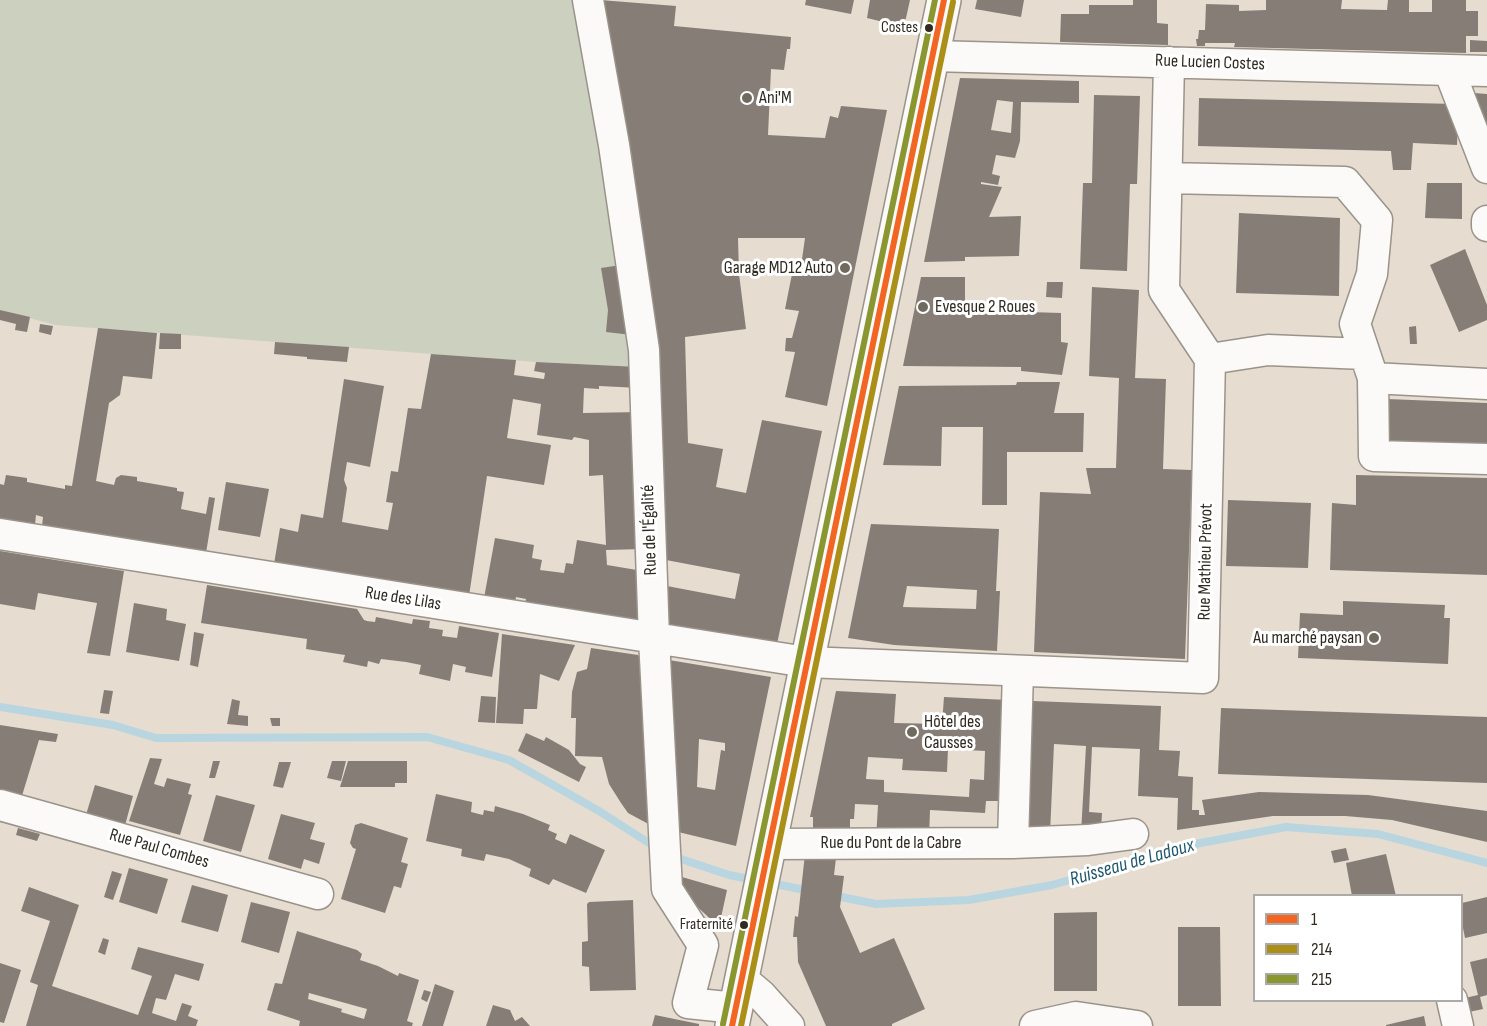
<!DOCTYPE html>
<html>
<head>
<meta charset="utf-8">
<style>
  body { margin:0 }
  #map { position:relative; width:1487px; height:1026px; overflow:hidden; background:#e6ddd0; font-family:"Sofia Sans Condensed",sans-serif }
  canvas { display:block }
  .legend { position:absolute; left:1253px; top:894px; width:210px; height:108px; box-sizing:border-box; background:#fff; border:2px solid #acaaa6; margin:0; padding:8px 10px; list-style:none; font-size:18px; color:#302a21 }
  .legend li { display:flex; align-items:center; gap:12px; height:30px }
  .legend b { width:30px; border:2px solid #acaaa6 }
</style>
</head>
<body>
<div id="map">
<canvas width="1487" height="1026"></canvas>
<ul class="legend">
<li><b style="height:8px;background:#f26522"></b>1</li>
<li><b style="height:8px;background:#aa9019"></b>214</li>
<li><b style="height:8px;background:#8a9731"></b>215</li>
</ul>
</div>
<script>
const context = document.querySelector('canvas').getContext('2d');
context.lineJoin = 'round';
function fillPath(path, color) {
  context.fillStyle = color;
  context.fill(path, 'evenodd');
}
function shape(rows) {
  const path = new Path2D();
  for (const r of rows) {
    path.moveTo(r[0], r[1]);
    for (let i = 2; i < r.length; i += 2) path.lineTo(r[i], r[i + 1]);
  }
  return path;
}
function trace(path, color, width, dash) {
  context.strokeStyle = color;
  context.lineWidth = width;
  context.lineCap = dash ? 'butt' : 'round';
  context.setLineDash(dash || []);
  context.stroke(path);
}
function write(font, color, halo, rows, align = 'center') {
  context.font = font + ' "Sofia Sans Condensed",sans-serif';
  context.lineWidth = 6;
  context.setLineDash([]);
  context.textBaseline = 'middle';
  context.strokeStyle = halo;
  context.fillStyle = color;
  for (const [text, x, y, turn = 0] of rows) {
    context.save();
    context.translate(x, y);
    context.rotate((+turn || 0) * Math.PI / 180);
    context.textAlign = isNaN(turn) ? turn : align;
    if (halo) context.strokeText(text, 0, 0);
    context.fillText(text, 0, 0);
    context.restore();
  }
}
fillPath(shape([
  [0,0,576,0,639,367,536,362,55,325,0,310]
]), '#ccd0be');
trace(shape([
  [0,707,113,725,156,738,427,737,509,760,599,811,652,845],
  [678,858,729,875,749,879],
  [775,884,810,891],
  [831,895,876,904,969,900,1052,885,1195,844,1286,827,1378,834,1487,863]
]), '#b8d5e0', 8);
fillPath(shape([
  [600,0,676,6,674,26,791,37,790,49,787,49,784,70,771,69,768,135,825,138,830,116,838,118,841,106,887,110,827,406,785,397,795,352,785,351,786,338,792,338,799,311,785,309,794,264,801,266,805,238,738,238,739,274,746,329,685,337,688,443,723,449,716,487,746,493,762,420,822,431,777,644,671,626,668,622,667,586,735,599,740,574,666,560,661,397],
  [806,0,854,0,851,14,805,5],
  [870,0,910,0,904,27,867,18],
  [977,0,1024,0,1021,17,975,9],
  [1133,0,1157,0,1157,23,1168,24,1168,45,1060,42,1061,14,1089,14,1089,5,1133,5],
  [1266,0,1342,0,1341,9,1387,10,1388,0,1409,0,1409,12,1432,12,1432,0,1466,0,1466,11,1478,11,1478,36,1466,36,1466,53,1234,47,1235,43,1205,43,1205,46,1197,46,1196,39,1198,39,1199,30,1205,30,1206,4,1239,5,1239,11,1266,10],
  [1470,40,1487,41,1487,52,1470,52],
  [960,78,1079,81,1079,103,1021,102,1020,141,1015,158,996,155,992,174,1000,176,998,185,981,182,981,184,1002,187,989,217,1021,216,1019,256,965,257,965,261,924,262],
  [997,100,1013,102,1011,133,991,130],
  [1474,93,1487,94,1487,125],
  [1094,95,1140,96,1137,184,1130,184,1127,271,1080,269,1083,183,1092,183],
  [1199,98,1456,104,1458,111,1457,145,1413,143,1411,170,1393,170,1391,151,1198,146],
  [1427,183,1462,183,1462,219,1425,218],
  [1239,213,1340,218,1339,296,1236,293],
  [1465,249,1487,305,1487,320,1459,332,1430,265],
  [621,265,632,335,606,332,608,310,601,268],
  [921,277,965,277,965,310,1061,313,1061,342,1068,343,1062,375,1021,371,1021,367,903,366],
  [1047,282,1063,282,1062,298,1046,297],
  [1092,287,1139,290,1135,378,1166,379,1163,469,1192,470,1185,659,1034,652,1040,492,1091,494,1086,468,1116,468,1119,378,1089,376],
  [0,310,30,317,27,332,15,330,16,324,0,320],
  [40,324,53,326,51,335,39,332],
  [1416,326,1417,344,1410,344,1409,327],
  [98,328,157,333,152,379,123,376,120,395,109,403,96,481,114,485,116,478,121,475,137,477,137,481,177,488,177,491,184,492,181,509,206,514,209,497,215,498,206,553,42,526,43,517,36,515,35,525,0,519,0,484,4,485,6,475,27,478,27,482,65,489,65,485,72,486],
  [160,333,181,334,181,349,159,349],
  [275,342,349,347,347,362,307,359,307,357,274,354],
  [431,354,516,360,514,375,544,379,545,373,534,371,536,362,639,367,640,388,599,386,599,389,584,388,583,413,640,412,642,549,606,550,607,565,643,571,644,618,637,623,525,604,526,599,516,597,515,603,484,598,495,538,534,545,532,558,542,560,540,570,564,573,566,563,573,564,577,540,606,545,603,475,589,476,589,440,574,437,572,440,537,435,541,404,513,399,507,438,551,445,544,485,487,476,469,596,274,564,280,528,298,532,301,514,323,518,344,379,384,386,370,467,347,462,344,480,347,488,342,522,388,530,393,503,386,502,391,471,398,472,408,408,421,409],
  [1017,382,1060,382,1054,413,1084,413,1083,452,1007,452,1007,505,982,505,983,427,942,427,941,466,883,465,899,386,1016,385],
  [1387,399,1487,403,1487,448,1386,445],
  [1356,475,1487,478,1487,575,1330,570,1332,503,1356,505],
  [226,482,269,489,260,537,218,530],
  [1228,500,1311,503,1308,568,1226,566],
  [871,524,999,529,996,591,1000,591,997,651,894,645,848,638],
  [907,586,977,590,976,609,903,607],
  [0,551,124,571,110,656,87,653,97,603,38,593,35,610,0,604],
  [207,585,357,609,364,620,367,621,375,622,376,617,412,624,413,619,430,621,429,628,443,630,442,636,457,638,459,626,499,633,492,677,465,672,466,667,453,664,450,681,419,674,421,665,406,662,381,659,379,664,368,661,367,667,343,662,345,655,306,649,307,639,201,623],
  [1343,601,1445,605,1444,618,1450,618,1448,664,1298,658,1300,613,1343,615],
  [134,603,167,609,166,620,186,624,179,661,126,652],
  [194,632,204,634,198,667,190,665],
  [502,634,575,645,559,681,540,674,537,709,524,709,523,724,496,723],
  [591,648,638,655,645,664,654,827,628,813,621,803,609,784,602,757,575,756,576,718,571,718,572,692,577,672,587,669],
  [669,660,771,677,736,846,674,831],
  [699,739,725,743,725,751,721,750,715,790,697,787],
  [104,690,113,691,109,714,100,713],
  [836,691,896,694,894,723,942,724,944,697,1008,700,1005,801,986,801,985,813,930,810,929,839,876,839,878,805,855,804,854,819,850,819,850,835,813,835,813,817,810,817],
  [948,749,985,751,984,780,970,779,969,797,884,792,884,780,866,779,868,757,903,759,902,770,947,772],
  [481,696,496,697,495,723,478,722],
  [232,699,240,701,238,715,248,716,248,726,227,724],
  [1033,701,1161,706,1159,750,1180,751,1178,776,1193,777,1192,810,1199,810,1199,815,1205,815,1202,800,1259,792,1368,795,1487,811,1487,842,1392,820,1345,816,1273,816,1177,830,1178,798,1138,796,1140,749,1092,747,1089,812,1102,813,1101,831,1081,833,1086,746,1054,744,1050,834,1027,835],
  [1221,708,1487,717,1487,783,1218,774],
  [270,718,280,718,280,726,272,726],
  [0,725,58,734,56,742,39,740,21,799,0,793],
  [526,733,544,741,546,737,569,750,580,764,586,767,579,782,518,751],
  [150,758,162,759,154,784,164,787,167,778,191,784,188,794,192,795,180,835,129,821],
  [213,761,220,761,215,778,209,778],
  [332,761,346,761,341,781,327,778],
  [348,761,407,761,407,783,395,783,395,787,340,787],
  [279,762,291,762,283,788,273,786],
  [95,785,133,796,124,829,85,818],
  [436,794,472,802,471,812,483,815,484,810,494,812,495,806,523,814,550,825,548,830,557,834,555,839,566,844,570,834,605,850,586,893,553,879,549,885,529,876,531,869,509,859,486,854,484,861,474,859,461,856,462,849,426,841],
  [216,795,255,805,241,852,203,841],
  [281,814,315,823,310,839,325,843,319,864,304,859,301,869,268,859],
  [361,823,408,838,401,862,408,864,401,888,394,886,385,913,341,899,356,849,353,848,350,843,355,825],
  [18,828,40,834,37,841,16,835],
  [1346,848,1349,860,1334,863,1331,851],
  [805,854,836,858,834,875,844,876,840,907,860,953,894,938,925,1009,892,1024,892,1026,826,1026,798,962,797,937,793,937,795,916,798,917],
  [1386,854,1396,896,1352,896,1346,863],
  [129,868,168,879,157,914,119,902],
  [112,871,122,874,113,900,104,897],
  [675,875,727,890,719,927,676,887],
  [192,885,228,895,218,932,181,922],
  [29,887,79,905,52,986,138,1015,152,976,131,969,138,947,204,964,199,981,175,974,166,1000,156,998,152,1013,176,1021,182,1003,192,1006,188,1016,198,1020,196,1026,26,1026,38,985,30,982,50,921,21,911],
  [1487,897,1487,933,1465,938,1462,923,1462,903],
  [633,900,636,990,590,991,589,967,582,966,582,942,588,941,587,904,589,902],
  [251,902,290,912,279,953,241,942],
  [1097,912,1097,991,1054,991,1054,913],
  [1178,927,1220,927,1221,1006,1178,1006],
  [297,931,357,950,362,954,360,960,378,966,398,976,399,973,419,980,407,1021,413,1023,412,1026,299,1026,300,1021,267,1010,275,983,282,984],
  [309,993,367,1009,364,1019,341,1012,342,1009,308,999],
  [103,938,109,940,105,955,98,952],
  [1487,958,1487,995,1480,997,1483,1009,1469,1012,1465,998,1478,995,1470,962],
  [0,963,21,970,4,1023,0,1022],
  [435,984,454,991,443,1026,422,1026],
  [424,990,431,992,427,1002,421,999],
  [493,1005,510,1010,515,1021,522,1017,530,1026,486,1026],
  [655,1015,699,1024,699,1026,652,1026],
  [1424,1016,1426,1026,1386,1026,1386,1025]
]), '#867e76');
const minor = shape([
  [588,0,614,145,644,350,654,639,667,889,703,945,688,1003,736,1008],
  [932,56,1487,71],
  [1449,70,1487,168],
  [1167,178,1345,182,1377,220,1372,274,1355,324,1373,378,1374,456,1487,459],
  [1487,221,1487,226],
  [1210,359,1268,350,1365,354],
  [1373,378,1487,384],
  [0,534,806,662,1203,678,1210,359,1164,290,1169,62],
  [0,805,318,894],
  [1013,843,1018,671],
  [769,844,1013,843,1088,840,1133,834],
  [742,979,761,995,789,1026],
  [1452,1000,1458,1026],
  [1035,1026,1076,1017,1137,1026]
]);
const major = shape([
  [732,1026,944,0]
]);
trace(minor, '#9a938a', 33);
trace(major, '#9a938a', 36);
trace(minor, '#fbfaf8', 30);
trace(major, '#fbfaf8', 33);
trace(shape([
  [732,1026,944,0]
]), '#f26522', 6);
trace(shape([
  [741,1026,953,2]
]), '#aa9019', 6);
trace(shape([
  [723,1024,935,0]
]), '#8a9731', 6);
for (const [x, y, r, color] of [
  [929,28,5,"#302a21"],
  [747,98,6,"#70695e"],
  [845,268,6,"#70695e"],
  [923,307,6,"#70695e"],
  [1374,638,6,"#70695e"],
  [912,732,6,"#70695e"],
  [744,925,5,"#302a21"]
]) {
  const dot = new Path2D();
  dot.arc(x, y, r, 0, 2 * Math.PI);
  context.fillStyle = color;
  context.fill(dot);
  trace(dot, '#fff', 2);
}
write('16px', '#302a21', '#fff', [
  ["Costes",918,28],
  ["Fraternité",733,925]
], 'right');
write('18px', '#302a21', '#fff', [
  ["Rue Lucien Costes",1210,63,2],
  ["Rue de l'Égalité",650,530,-92],
  ["Rue Mathieu Prévot",1206,562,-89],
  ["Rue des Lilas",403,599,9],
  ["Rue du Pont de la Cabre",891,843],
  ["Rue Paul Combes",159,849,16]
]);
write('18px', '#302a21', '#fff', [
  ["Ani'M",759,98],
  ["Garage MD12 Auto",833,268,"right"],
  ["Evesque 2 Roues",935,307],
  ["Au marché paysan",1362,638,"right"],
  ["Hôtel des",924,722],
  ["Causses",924,743]
], 'left');
write('italic 20px', '#1e576d', '#fff', [
  ["Ruisseau de Ladoux",1132,863,-16]
]);
</script>
</body>
</html>
